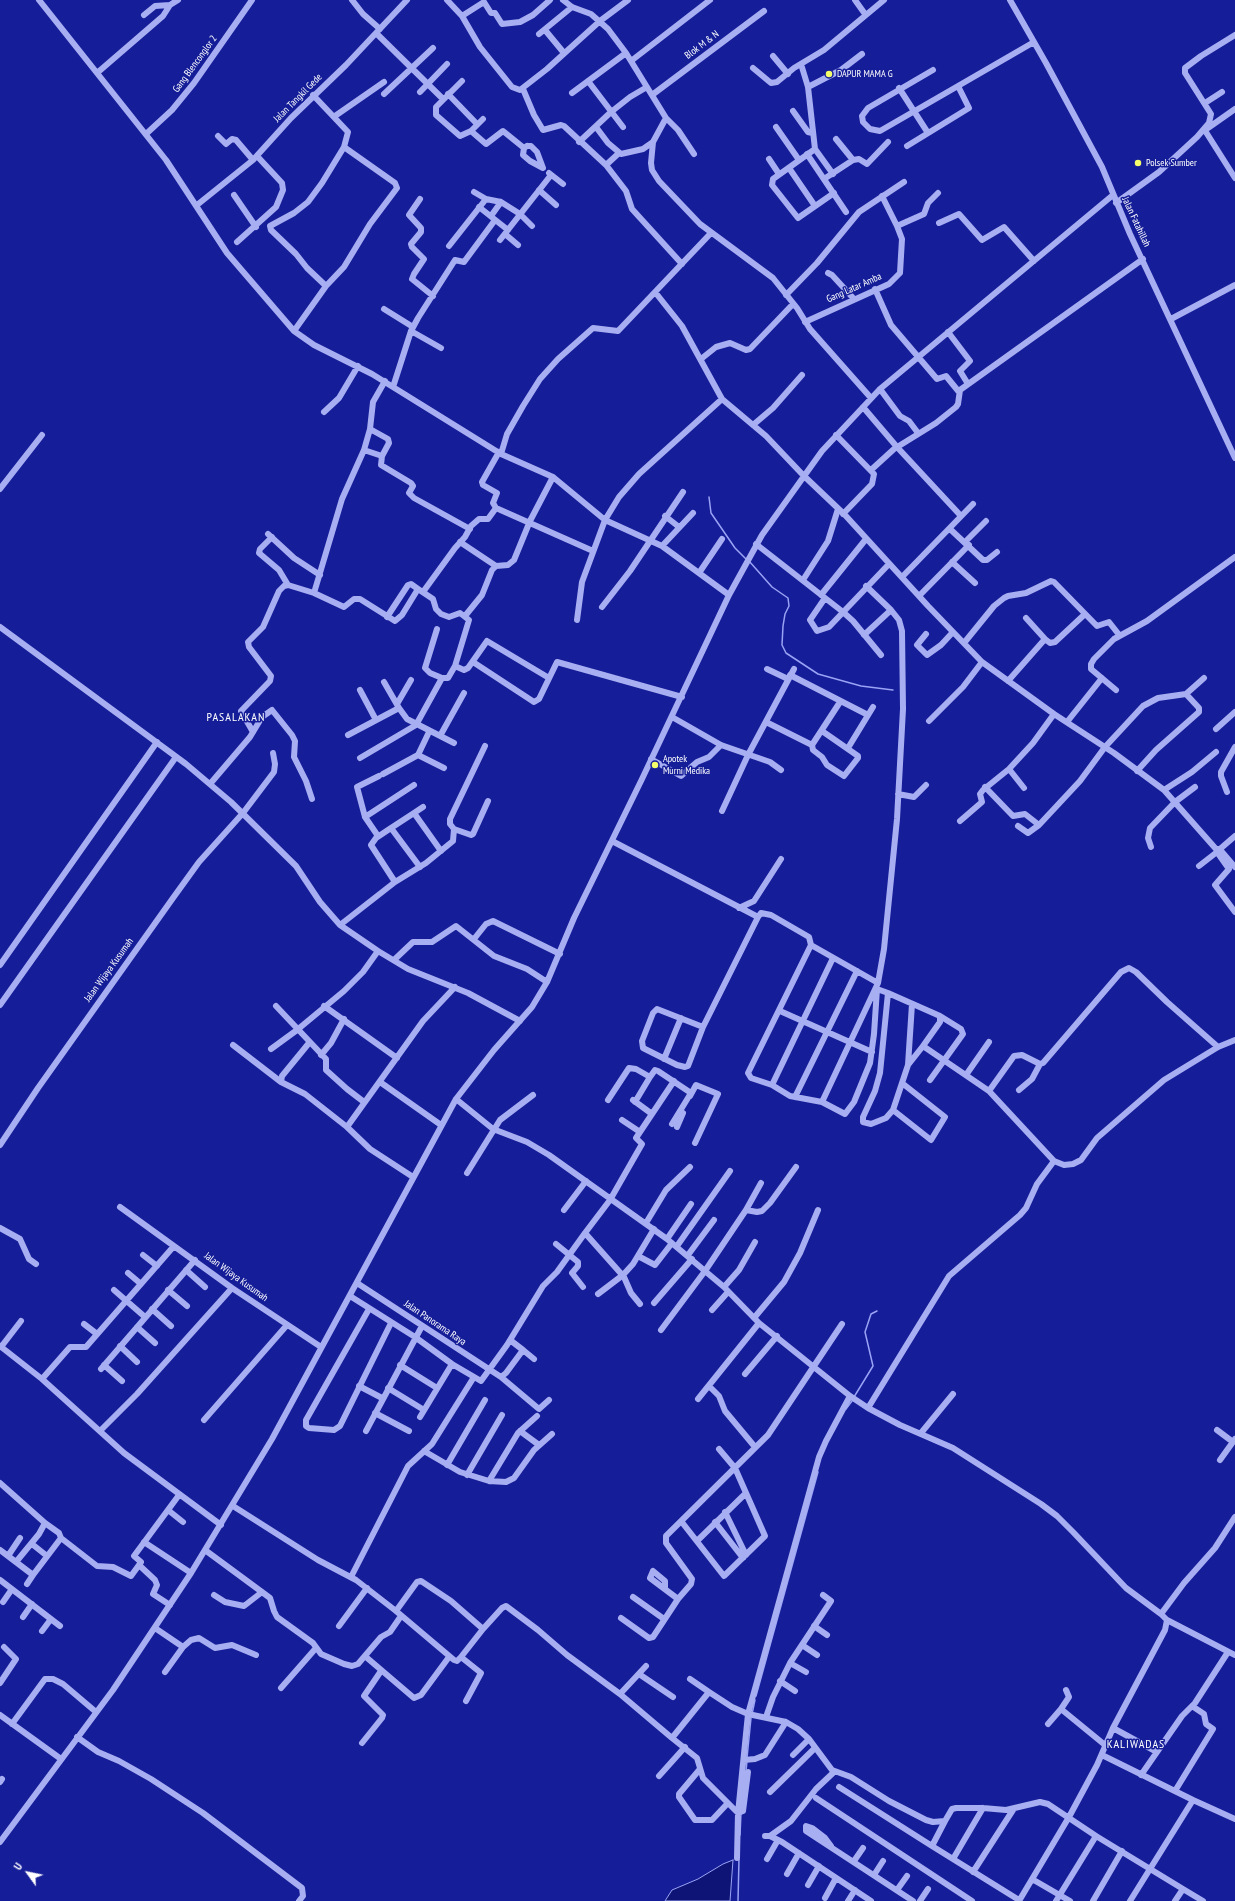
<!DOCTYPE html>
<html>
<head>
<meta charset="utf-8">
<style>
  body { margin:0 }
  #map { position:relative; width:1235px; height:1901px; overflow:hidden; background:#151e98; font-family:"PT Sans Narrow",sans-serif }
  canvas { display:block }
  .north { position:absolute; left:8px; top:1853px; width:40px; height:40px; -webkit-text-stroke:3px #151e98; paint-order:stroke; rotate:303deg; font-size:11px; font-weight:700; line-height:16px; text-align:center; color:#fff }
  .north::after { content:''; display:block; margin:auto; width:14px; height:18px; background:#fff; clip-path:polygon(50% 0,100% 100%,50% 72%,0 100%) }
</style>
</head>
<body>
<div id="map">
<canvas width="1235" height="1901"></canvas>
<div class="north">U</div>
</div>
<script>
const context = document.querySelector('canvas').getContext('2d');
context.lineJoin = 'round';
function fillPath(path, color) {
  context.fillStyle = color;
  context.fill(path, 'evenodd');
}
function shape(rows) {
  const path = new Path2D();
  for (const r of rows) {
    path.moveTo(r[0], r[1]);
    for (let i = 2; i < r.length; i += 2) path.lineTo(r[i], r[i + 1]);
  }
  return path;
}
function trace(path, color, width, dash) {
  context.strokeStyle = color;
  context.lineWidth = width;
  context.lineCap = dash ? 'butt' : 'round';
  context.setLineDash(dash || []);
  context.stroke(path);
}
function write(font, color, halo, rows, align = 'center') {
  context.font = font + ' "PT Sans Narrow",sans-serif';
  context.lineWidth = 3;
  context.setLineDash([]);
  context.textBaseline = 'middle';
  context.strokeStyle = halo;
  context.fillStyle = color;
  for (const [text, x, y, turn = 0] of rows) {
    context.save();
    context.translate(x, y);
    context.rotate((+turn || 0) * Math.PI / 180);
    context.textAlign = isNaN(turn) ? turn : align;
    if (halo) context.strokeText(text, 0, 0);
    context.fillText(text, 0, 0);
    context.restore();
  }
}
const water = shape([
  [733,1860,730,1901,665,1901,672,1890,698,1879,723,1864,733,1860]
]);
fillPath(water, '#0d1475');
trace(water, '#9aa3f5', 1);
trace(shape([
  [709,497,711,513,735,548,746,559],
  [749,561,772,587,788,598,789,606,785,614,783,626,782,645,786,653,818,674,861,686,893,690],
  [854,1397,873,1366,865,1332,871,1314,877,1311],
  [846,1409,852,1401],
  [756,1696,818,1472],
  [752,1714,755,1700],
  [747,1758,751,1718],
  [746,1771,747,1761],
  [740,1835,741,1813],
  [738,1901,739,1859]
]), '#9aa3f5', 1.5);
trace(shape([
  [39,0,166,160,227,253,294,331,314,345,372,374,501,454,553,477,605,520,662,546,729,595],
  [352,0,363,14,380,29],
  [447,0,462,16,484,2,491,13,495,13,502,24,520,22,533,15,550,0],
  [563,0,572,7,591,14,608,29,626,53,666,118,653,142,651,163,652,170,659,181,700,224,773,278,797,308,810,329,871,398],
  [855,0,865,14],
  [1010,0,1046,63,1102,167,1130,234,1235,458],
  [144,15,155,6,170,5,178,0],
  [462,16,480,47,512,87,520,90,547,69,600,21,628,0],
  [545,30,564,53],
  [376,33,443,99],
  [539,34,572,7],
  [773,56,788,74],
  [631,61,710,0],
  [801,64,808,87,815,149,773,179,772,185,798,218,834,193],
  [753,68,771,83,777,82,794,68,824,50,884,0],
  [933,70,868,108,862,116,863,122,870,129,880,131,958,86],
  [97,73,163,16,170,5],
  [462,81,436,107,436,115,460,136,471,131,483,119],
  [588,81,623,127],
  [808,87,841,70,862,54],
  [899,88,928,133],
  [523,89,534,115,543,130,561,125,564,126,606,165,626,191,632,209,682,264],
  [420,92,447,64],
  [572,93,626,53],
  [384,94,433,48],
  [448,94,477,124],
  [652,95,764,11],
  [1205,103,1222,92],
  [793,111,808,132,812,133],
  [335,116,384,82],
  [666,118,678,130,694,154],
  [596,127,608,143,621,154,643,149,653,142],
  [776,127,799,160],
  [1208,128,1235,109],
  [1204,129,1235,178],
  [471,131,486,144,503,131,524,148],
  [146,134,172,110,194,83,252,0],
  [218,136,226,144,232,139,236,140,253,160],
  [836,139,853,160],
  [579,142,611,112,630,97,647,87],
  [527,146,531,146,537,152,543,168,530,161,523,155,524,148,527,146],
  [907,146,969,108,958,86,1034,42],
  [815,149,833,174],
  [807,154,846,212],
  [769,159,779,174],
  [606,165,619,153],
  [789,168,815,206],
  [549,173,563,184],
  [824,179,853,160,859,159,867,164,888,142],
  [539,190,556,205],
  [474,192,486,199,501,202,520,214,532,226],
  [234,195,256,227],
  [420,199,409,215,421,228,421,232,411,244,412,247,424,259,414,274,412,279,433,296],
  [1116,203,1159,172,1197,137,1209,123,1211,114,1185,73,1185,68,1201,56,1235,35],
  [197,205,253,160,291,118,346,65,407,0],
  [479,207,508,230],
  [491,216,501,202],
  [939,223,959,214,982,240,1004,227,1034,261],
  [897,226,924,214,928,203,938,193],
  [505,234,518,245],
  [500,240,551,175],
  [237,242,276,207,283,190,282,183,257,156],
  [449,246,486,199],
  [828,273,832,275,854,299],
  [326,286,307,268,296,254,271,230,270,226,294,213,308,202,322,183,344,147],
  [875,289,891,325,937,379,946,376,959,392],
  [655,292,682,326,722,399,766,436,803,475,845,515,928,606,982,662,1054,714,1114,753,1164,790,1216,849,1220,849,1235,836],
  [786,295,817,263,859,212,904,182],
  [384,309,413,327],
  [1171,319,1235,285],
  [805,322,889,284,900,273,902,239,897,226,882,196],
  [294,331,326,286,344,267,370,224,397,188,395,183,344,147,348,132,313,95],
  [411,331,441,348],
  [948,332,970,361,960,371,968,384],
  [701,359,716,347,730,343,746,350,750,349,793,304],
  [393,387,411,331,418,318,455,260,464,262,495,220],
  [880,389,900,416,909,421,918,433],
  [863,407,897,447,961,516],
  [324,412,339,398,358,366],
  [753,425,773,408,802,375],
  [370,429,388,439,389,443,382,456],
  [836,435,874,474,872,484,843,514],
  [364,450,382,456,381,465,411,483,413,486,409,493,414,498,470,529],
  [501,454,507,434,523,406,540,379,558,359,593,328,618,331,711,233],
  [871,470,894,449,936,423,956,407,958,404,960,390,1143,259],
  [0,489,42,435],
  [496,508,593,551],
  [665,516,679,527],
  [950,529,983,560,987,560,997,552],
  [268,534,294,558,320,575],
  [272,537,260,549,259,553,279,570,288,585],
  [460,542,496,566],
  [965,542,986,521],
  [756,544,843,612,853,621,881,655],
  [662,546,693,513],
  [952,562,975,583],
  [699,573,722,539],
  [902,577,973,504],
  [803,580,828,541,838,509],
  [423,592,455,548,465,537,471,526,479,519,488,519,496,508,493,503,497,493,483,485,482,482,499,452],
  [314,593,344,607,354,599,360,599,395,621,402,615,418,589,433,599,436,609,441,614,449,617,460,613,469,620,455,666],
  [821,595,866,539],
  [919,596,969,545],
  [825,598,810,620,817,631,829,627,889,564],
  [602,607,630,571,683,492],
  [465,616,482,595,492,570,496,566,508,565,514,560,530,521,553,477],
  [387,617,408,585,411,584,418,589],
  [577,620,582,582,605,520,619,497,639,474,722,399],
  [0,627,186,764,231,802,296,866,320,902,340,925,378,951,408,969,468,993,520,1021],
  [437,629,425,668,430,673,442,678,448,678,455,666,464,670,468,668,487,641,549,678],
  [926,634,917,645,927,655,941,645,953,632],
  [864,635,891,610],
  [1045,639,1050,643,1055,642,1085,614],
  [964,643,994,606,1004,598,1008,596,1026,593,1051,581,1054,582,1097,626,1109,622,1120,636],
  [473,662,534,702,539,699,557,662,682,697],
  [767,669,788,679],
  [790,675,868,715],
  [1008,681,1045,639,1026,618],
  [384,682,399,708,407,719,454,743],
  [360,690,376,720],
  [1116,690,1091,669,1091,664,1094,659,1114,639,1147,621,1235,557],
  [397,704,411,680],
  [672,717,721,745,770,762,781,770],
  [929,721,963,687,982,662],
  [766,722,812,745],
  [1067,722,1102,678],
  [1216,729,1235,712],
  [822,731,858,756,858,758,844,776,827,765,822,757,813,750,812,745,840,702],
  [253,732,241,711,270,681,271,676,249,647,248,642,263,627,279,591,284,586,288,585,314,593,342,499,364,450,370,429,373,402,385,381],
  [348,735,399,708],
  [440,736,464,693],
  [848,748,873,707],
  [418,755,444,768],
  [360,758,416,725,442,678],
  [651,759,681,776,697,762,709,757,721,745],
  [1009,769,1024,788],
  [1137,771,1156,750,1199,712,1199,708,1186,694],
  [383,774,418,755,429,732],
  [210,784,250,737,262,717,272,710,292,735,295,741,294,757,306,781,312,799],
  [985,787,1013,816,1025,814,1039,825],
  [1164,790,1192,772,1216,752],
  [1227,792,1221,776,1221,772,1235,747],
  [898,794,914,797,926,785],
  [722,811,748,755,794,669],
  [414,813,423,807],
  [365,817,414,785],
  [960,821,982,802,980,794,983,790,1009,769,1033,743,1054,714],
  [1018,826,1028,833,1039,825,1080,781,1105,747,1143,706,1158,698,1186,694,1204,678],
  [391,828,414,813,441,851],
  [454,829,471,835,473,834,488,801],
  [378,836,365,817,357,787,379,776],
  [612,841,758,917,761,913,771,915,809,937,811,945,878,983],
  [1151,847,1148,838,1150,828,1175,802,1195,787],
  [1222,852,1235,867],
  [1199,866,1217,852,1229,869,1215,885,1235,912],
  [395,882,371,845,376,838,391,828,420,867],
  [739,908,754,901,781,859],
  [340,925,395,882,426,863,453,841,454,829,450,824,450,819,485,746],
  [474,939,486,924,493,921,560,954],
  [811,945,748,1073,751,1078,772,1085,790,1096,822,1102,845,1114,854,1102,870,1063,874,1034,877,989,888,993],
  [394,960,413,942,432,942,456,926,494,956,527,969,547,982],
  [0,965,157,742],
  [912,1004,908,1065,893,1110,886,1118,871,1124,863,1122,863,1117,875,1091,880,1073,888,993,940,1016,940,1022,923,1046],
  [0,1005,176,757],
  [276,1006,326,1059,326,1070,347,1089,364,1102],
  [324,1006,397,1058],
  [780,1011,872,1052],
  [703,1027,657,1009,653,1013,642,1041,643,1048,677,1065,685,1067,688,1066,703,1027,758,917],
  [233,1045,281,1082,305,1094,347,1127,370,1149,413,1177],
  [271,1049,297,1030,344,991,363,972,378,951],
  [321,1055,331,1043,344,1019],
  [664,1059,681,1018],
  [908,1065,923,1046,989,1091,1014,1056,1022,1055,1040,1064,1043,1063,1121,972,1129,968,1136,972,1167,1002,1218,1047],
  [966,1075,989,1042],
  [930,1080,963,1034,961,1029,940,1016],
  [281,1082,282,1076,309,1043],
  [380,1082,441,1125],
  [772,1085,833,958],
  [1019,1090,1032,1079,1040,1064],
  [989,1091,1054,1161],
  [690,1096,696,1085,718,1094,695,1143],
  [795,1097,857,971],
  [456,1099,493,1129,527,1142,549,1155,667,1239,724,1287,759,1323,850,1396,868,1408,900,1425,953,1448,1041,1504,1057,1516,1073,1532,1126,1588,1161,1614],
  [608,1100,629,1068,636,1069,650,1077,655,1070,658,1071,691,1093,672,1124],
  [633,1100,652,1114],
  [635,1102,650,1077],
  [822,1102,878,983,884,949,897,819,903,709,902,631,899,620,891,610,866,586],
  [893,1110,931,1140,945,1117,902,1083],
  [622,1120,640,1132],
  [347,1127,423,1021,455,987],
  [677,1127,683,1113],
  [0,1145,38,1088,173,898,199,862,243,813,274,772,275,764,273,753],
  [467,1173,500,1120,533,1095],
  [120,1207,232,1288,321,1347],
  [564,1210,586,1181],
  [746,1210,761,1183],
  [646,1223,666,1190,690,1167],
  [0,1228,20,1239,29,1259,36,1264],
  [585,1233,624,1277,631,1293,640,1304],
  [667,1239,691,1204],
  [556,1244,578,1262,578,1266,572,1273,583,1287],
  [677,1246,730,1171],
  [143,1255,157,1266],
  [688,1255,714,1220],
  [638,1256,655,1265,672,1243],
  [186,1270,205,1287],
  [128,1273,141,1284],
  [357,1283,501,1377,506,1373,523,1350,510,1340],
  [724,1287,739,1270,755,1242],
  [114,1290,145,1317],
  [168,1290,187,1306],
  [598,1294,623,1275,633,1264,654,1229],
  [350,1296,415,1337,452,1364,481,1381,507,1345,543,1286,557,1272,585,1233,610,1200,642,1144,636,1138,674,1081],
  [654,1303,692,1259],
  [152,1309,171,1326],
  [369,1309,306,1420,306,1426,309,1428,334,1430,340,1426,391,1323],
  [712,1310,728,1292],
  [754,1318,784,1282,800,1253,818,1210],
  [84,1324,97,1334],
  [137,1327,155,1343],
  [661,1330,705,1271,746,1210,757,1212,762,1211,770,1203,796,1167],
  [0,1346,42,1379,124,1453,221,1525],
  [120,1346,137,1362],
  [1,1347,21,1321],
  [523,1350,534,1359],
  [104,1365,122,1381],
  [400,1365,437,1388],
  [101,1369,195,1260],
  [745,1374,777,1336],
  [501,1377,539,1409,549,1400],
  [42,1379,70,1347,86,1347,174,1246],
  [359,1386,382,1398],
  [709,1386,719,1396,725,1411,755,1447],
  [388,1388,424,1410],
  [698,1399,759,1323],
  [868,1408,949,1276,1020,1215,1026,1208,1037,1184,1054,1161,1064,1165,1073,1164,1081,1160,1097,1138,1164,1080,1218,1047,1235,1040],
  [375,1413,409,1431],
  [420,1417,452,1364],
  [204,1420,287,1325],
  [1217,1430,1233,1442],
  [100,1431,137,1394,232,1288],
  [366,1431,422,1326],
  [520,1431,539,1445],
  [921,1433,953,1394],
  [424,1451,460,1472,489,1481,506,1482,514,1478,534,1450,552,1434],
  [1220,1460,1235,1439],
  [447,1465,485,1400],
  [467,1475,502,1415],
  [489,1481,518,1433,537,1416],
  [0,1483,45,1523,39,1534,16,1562],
  [233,1506,318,1560,356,1580,396,1611,454,1660,457,1661,461,1657,483,1629,502,1608,506,1606,538,1630,567,1655,620,1694,672,1738,709,1692,732,1707,748,1714,786,1722,798,1729,809,1739,832,1770,851,1777,889,1801,926,1820,933,1822,945,1821,952,1809,956,1808,983,1808,1006,1810,1040,1802,1048,1804,1096,1836],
  [168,1510,183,1522],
  [725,1512,746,1555],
  [681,1521,724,1576,765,1536,735,1468,719,1449],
  [715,1522,743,1558],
  [61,1538,97,1566,113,1567,131,1576,139,1565],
  [697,1541,745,1494],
  [144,1542,191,1573],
  [32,1544,47,1556],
  [0,1550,8,1556,20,1538],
  [205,1550,266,1595,270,1598,274,1611,277,1617,313,1643,321,1654,344,1664,352,1666,358,1664,381,1637,390,1632,401,1616],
  [8,1556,33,1575,61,1538,59,1533,45,1523],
  [351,1577,408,1466,432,1444,474,1377],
  [0,1580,60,1626],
  [27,1584,33,1575],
  [665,1589,665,1581,653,1571,650,1578,678,1599],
  [214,1595,225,1602,244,1606,262,1592],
  [633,1597,664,1619],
  [3,1602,12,1589],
  [170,1605,153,1594,157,1585,155,1580,139,1565,141,1562,134,1556,179,1495],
  [396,1611,417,1582,421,1581,451,1601,483,1629],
  [23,1617,32,1604],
  [621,1618,649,1638,653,1637,678,1599,691,1584,692,1579,666,1543,666,1536,768,1435,842,1324],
  [1167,1620,1235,1655],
  [339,1626,367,1588],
  [814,1626,827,1635],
  [155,1628,183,1647,191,1640,199,1638,215,1648,232,1645,256,1655],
  [42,1631,51,1619],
  [802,1645,817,1655],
  [366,1657,414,1698,421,1695,449,1657],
  [461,1657,481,1673,466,1701],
  [790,1663,806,1672],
  [165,1672,183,1647],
  [639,1674,673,1697],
  [690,1679,709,1692],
  [780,1681,795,1691],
  [0,1683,16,1659,4,1647],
  [281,1688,316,1648],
  [1066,1690,1069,1697,1061,1709,1105,1745],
  [620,1694,646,1666],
  [0,1715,61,1759],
  [766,1717,773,1697,790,1663,831,1601,823,1595],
  [12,1724,45,1679,53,1679,63,1684,96,1712],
  [1048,1724,1061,1709],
  [1113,1728,1157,1752],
  [77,1737,98,1752,119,1761,151,1779,203,1813,302,1888,303,1896,299,1901],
  [672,1738,697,1758,703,1778,738,1813,743,1811,748,1772],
  [362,1743,382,1718,383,1715,364,1696,381,1671],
  [793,1755,809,1739],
  [1102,1755,1193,1800,1235,1819],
  [744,1760,755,1759,765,1755,786,1722],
  [700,1769,679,1794,679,1797,695,1820,712,1820,727,1804],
  [1141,1775,1182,1716,1195,1703,1228,1652],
  [659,1776,685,1747],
  [0,1782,2,1779],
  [839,1787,932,1846],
  [1175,1791,1213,1729,1206,1724,1204,1714,1192,1706],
  [770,1792,815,1748],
  [816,1798,972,1901],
  [945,1821,932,1846,1019,1900],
  [765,1836,770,1836,782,1842,871,1901],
  [770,1836,791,1821,816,1789,834,1772],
  [0,1842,113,1690,191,1573,272,1439,456,1099,494,1050,532,1007,547,982,574,918,642,779,729,595,762,535,822,451,880,389,1113,195],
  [831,1846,825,1838,812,1828,806,1826,806,1831,913,1901],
  [737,1858,738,1813,748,1714,819,1457,826,1441,850,1396],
  [767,1859,778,1840],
  [953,1859,983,1808],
  [854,1861,863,1848],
  [973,1872,1013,1810],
  [787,1874,799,1853],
  [874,1875,883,1861],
  [1032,1879,1070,1901],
  [808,1885,819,1866],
  [1183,1889,1203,1901],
  [897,1890,907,1876],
  [825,1898,836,1878],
  [848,1901,855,1890],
  [920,1901,928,1889],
  [1019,1901,1069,1817,1097,1765,1113,1728,1165,1630,1167,1620,1161,1614,1184,1583,1215,1548,1235,1517],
  [1056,1901,1096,1836,1183,1889,1175,1901],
  [1093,1901,1122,1851],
  [1130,1901,1193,1800]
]), '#a8aef2', 6);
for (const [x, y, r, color] of [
  [829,74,4,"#f4ff69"],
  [1138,163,4,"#f4ff69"],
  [655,765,4,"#f4ff69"]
]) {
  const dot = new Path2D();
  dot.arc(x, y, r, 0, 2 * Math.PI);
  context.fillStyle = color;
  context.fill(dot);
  trace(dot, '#151e98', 1.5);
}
write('10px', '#fff', '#151e98', [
  ["Blok M & N",702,45,-37],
  ["Gang Blenconglor 2",195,64,-54],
  ["Jalan Tangkil Gede",298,98,-45],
  ["Jalan Fatahillah",1136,222,65],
  ["Gang Latar Amba",854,288,-24],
  ["Jalan Wijaya Kusumah",109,970,-54],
  ["Jalan Wijaya Kusumah",236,1277,36],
  ["Jalan Panorama Raya",435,1323,34]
]);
write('10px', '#fff', '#151e98', [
  ["DAPUR MAMA G",837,74],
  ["Polsek Sumber",1146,163],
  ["Apotek",663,759],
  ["Murni Medika",663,771]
], 'left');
context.letterSpacing = '1px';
write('12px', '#fff', '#151e98', [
  ["PASALAKAN",236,718],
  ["KALIWADAS",1136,1745]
]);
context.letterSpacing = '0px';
</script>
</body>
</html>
